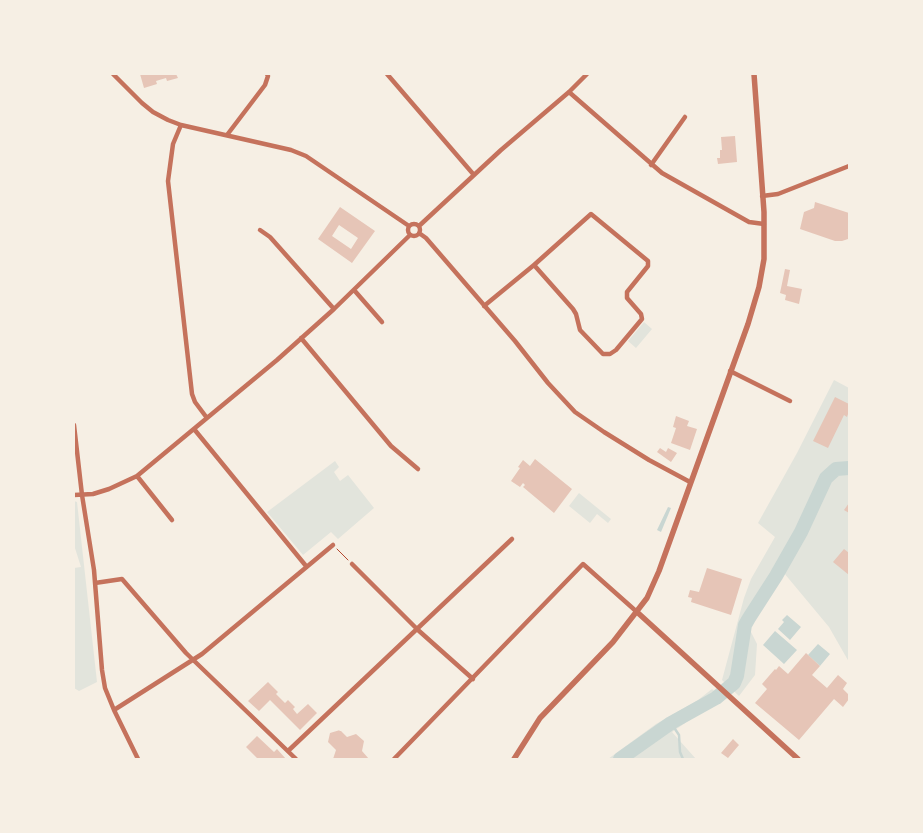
<!DOCTYPE html>
<html>
<head>
<meta charset="utf-8">
<style>
  body { margin:0 }
  #map { position:relative; width:923px; height:833px; overflow:hidden; background:#f6efe4; font-family:Literata,serif }
  canvas { display:block }
  .frame { position:absolute; inset:0; border:75px solid #f6efe4; pointer-events:none }
</style>
</head>
<body>
<div id="map">
<canvas width="923" height="833"></canvas>
<div class="frame"></div>
</div>
<script>
const context = document.querySelector('canvas').getContext('2d');
context.lineJoin = 'round';
function fillPath(path, color) {
  context.fillStyle = color;
  context.fill(path, 'evenodd');
}
function shape(rows) {
  const path = new Path2D();
  for (const r of rows) {
    if (r.length === 3) {
      path.moveTo(r[0] + r[2], r[1]);
      path.arc(r[0], r[1], r[2], 0, 2 * Math.PI);
      continue;
    }
    path.moveTo(r[0], r[1]);
    for (let i = 2; i < r.length; i += 2) path.lineTo(r[i], r[i + 1]);
  }
  return path;
}
function trace(path, color, width, dash) {
  context.strokeStyle = color;
  context.lineWidth = width;
  context.lineCap = dash ? 'butt' : 'round';
  context.setLineDash(dash || []);
  context.stroke(path);
}
fillPath(shape([
  [644,322,652,329,636,348,628,341],
  [834,380,849,388,849,662,829,627,784,573,749,628,757,644,755,675,739,696,722,680,744,598,751,579,775,537,758,523,797,453],
  [335,461,339,467,334,472,340,481,348,475,374,508,338,539,331,532,303,555,267,512],
  [579,493,611,519,608,523,597,514,590,523,569,506],
  [74,501,77,502,97,682,79,691,74,688,74,568,81,567,74,545],
  [712,689,722,698,672,732,696,759,608,759,656,724,698,700]
]), '#e2e4dc');
fillPath(shape([
  [668,507,671,508,661,532,657,530],
  [787,615,801,627,790,640,778,629,784,622,782,620],
  [775,631,797,650,784,664,763,645],
  [818,644,830,654,820,666,808,655]
]), '#c9d6d2');
trace(shape([
  [671,723,679,735,680,752,683,759]
]), '#c9d6d2', 2.5);
trace(shape([
  [620,759,671,723,716,698,734,683,737,676,745,625,749,618,776,576,801,532,826,478,836,469,849,468]
]), '#c9d6d2', 14);
fillPath(shape([
  [140,74,176,74,178,78,167,81,166,78,156,81,157,84,144,88],
  [735,136,737,162,718,164,717,158,720,158,720,150,722,150,721,137],
  [815,202,849,213,848,239,842,241,835,241,800,229,804,212,814,208],
  [340,207,375,231,352,263,318,239],
  [339,225,358,238,351,249,332,236],
  [785,269,790,270,787,286,802,289,799,304,785,300,786,295,780,293],
  [835,397,849,404,849,411,847,417,844,415,828,448,813,441],
  [676,416,689,421,687,426,697,429,690,450,671,443,676,428,673,427],
  [660,448,666,452,668,448,677,453,671,462,657,452],
  [535,459,572,489,554,513,523,487,525,485,523,483,520,487,511,481,520,468,518,467,523,460,530,466],
  [849,503,849,513,844,510],
  [844,549,849,553,849,575,833,562],
  [707,568,742,579,731,615,691,602,692,598,688,597,690,590,699,592],
  [806,653,820,666,812,675,827,688,838,675,847,683,843,689,849,695,849,699,843,707,834,699,799,740,755,703,767,689,762,684,775,669,776,670,779,666,788,674],
  [268,682,278,692,276,694,285,703,288,700,295,707,293,709,297,714,308,704,317,713,300,730,270,700,259,711,248,701],
  [340,730,339,731,341,731,347,737,356,734,364,741,362,751,369,759,333,759,336,750,328,742,330,733],
  [257,736,274,752,277,749,286,759,258,759,246,747],
  [733,739,739,745,728,758,721,753]
]), '#e6c5b7');
trace(shape([
  [337,549,348,560]
]), '#b5482f', 1);
trace(shape([
  [113,74,142,103,153,112,168,120,181,125,291,150,306,156,409,226],
  [387,74,474,175],
  [569,92,662,173,749,222,764,224],
  [181,125,173,144,168,181,192,394,195,402,207,418],
  [227,135,265,85,268,76,267,74],
  [651,165,685,117],
  [762,196,778,194,849,166],
  [414,230,6],
  [419,226,501,150,569,92,587,74],
  [260,230,270,237,334,309],
  [419,233,426,238,515,341,548,383,575,412,604,432,649,460,690,482],
  [354,290,382,322],
  [484,306,534,265,573,309,576,314,580,330,603,354,610,354,616,350,642,319,641,314,627,298,627,292,648,266,648,261,591,214,534,265],
  [301,338,391,446,418,469],
  [730,371,790,401],
  [74,425,82,495,94,570,102,670,105,688,114,710,138,759],
  [194,429,306,566],
  [137,476,172,520],
  [74,495,93,494,109,489,137,476,277,360,334,309,410,235],
  [352,564,418,630,473,679],
  [95,583,122,579,186,653,296,759],
  [114,710,202,654,333,545],
  [288,751,512,539],
  [394,759,583,564,637,612]
]), '#c5725c', 4.5);
trace(shape([
  [637,612,798,759],
  [514,759,540,718,613,642,647,598,659,571,748,324,759,287,764,259,764,212,754,74]
]), '#c5725c', 5.5);
</script>
</body>
</html>
